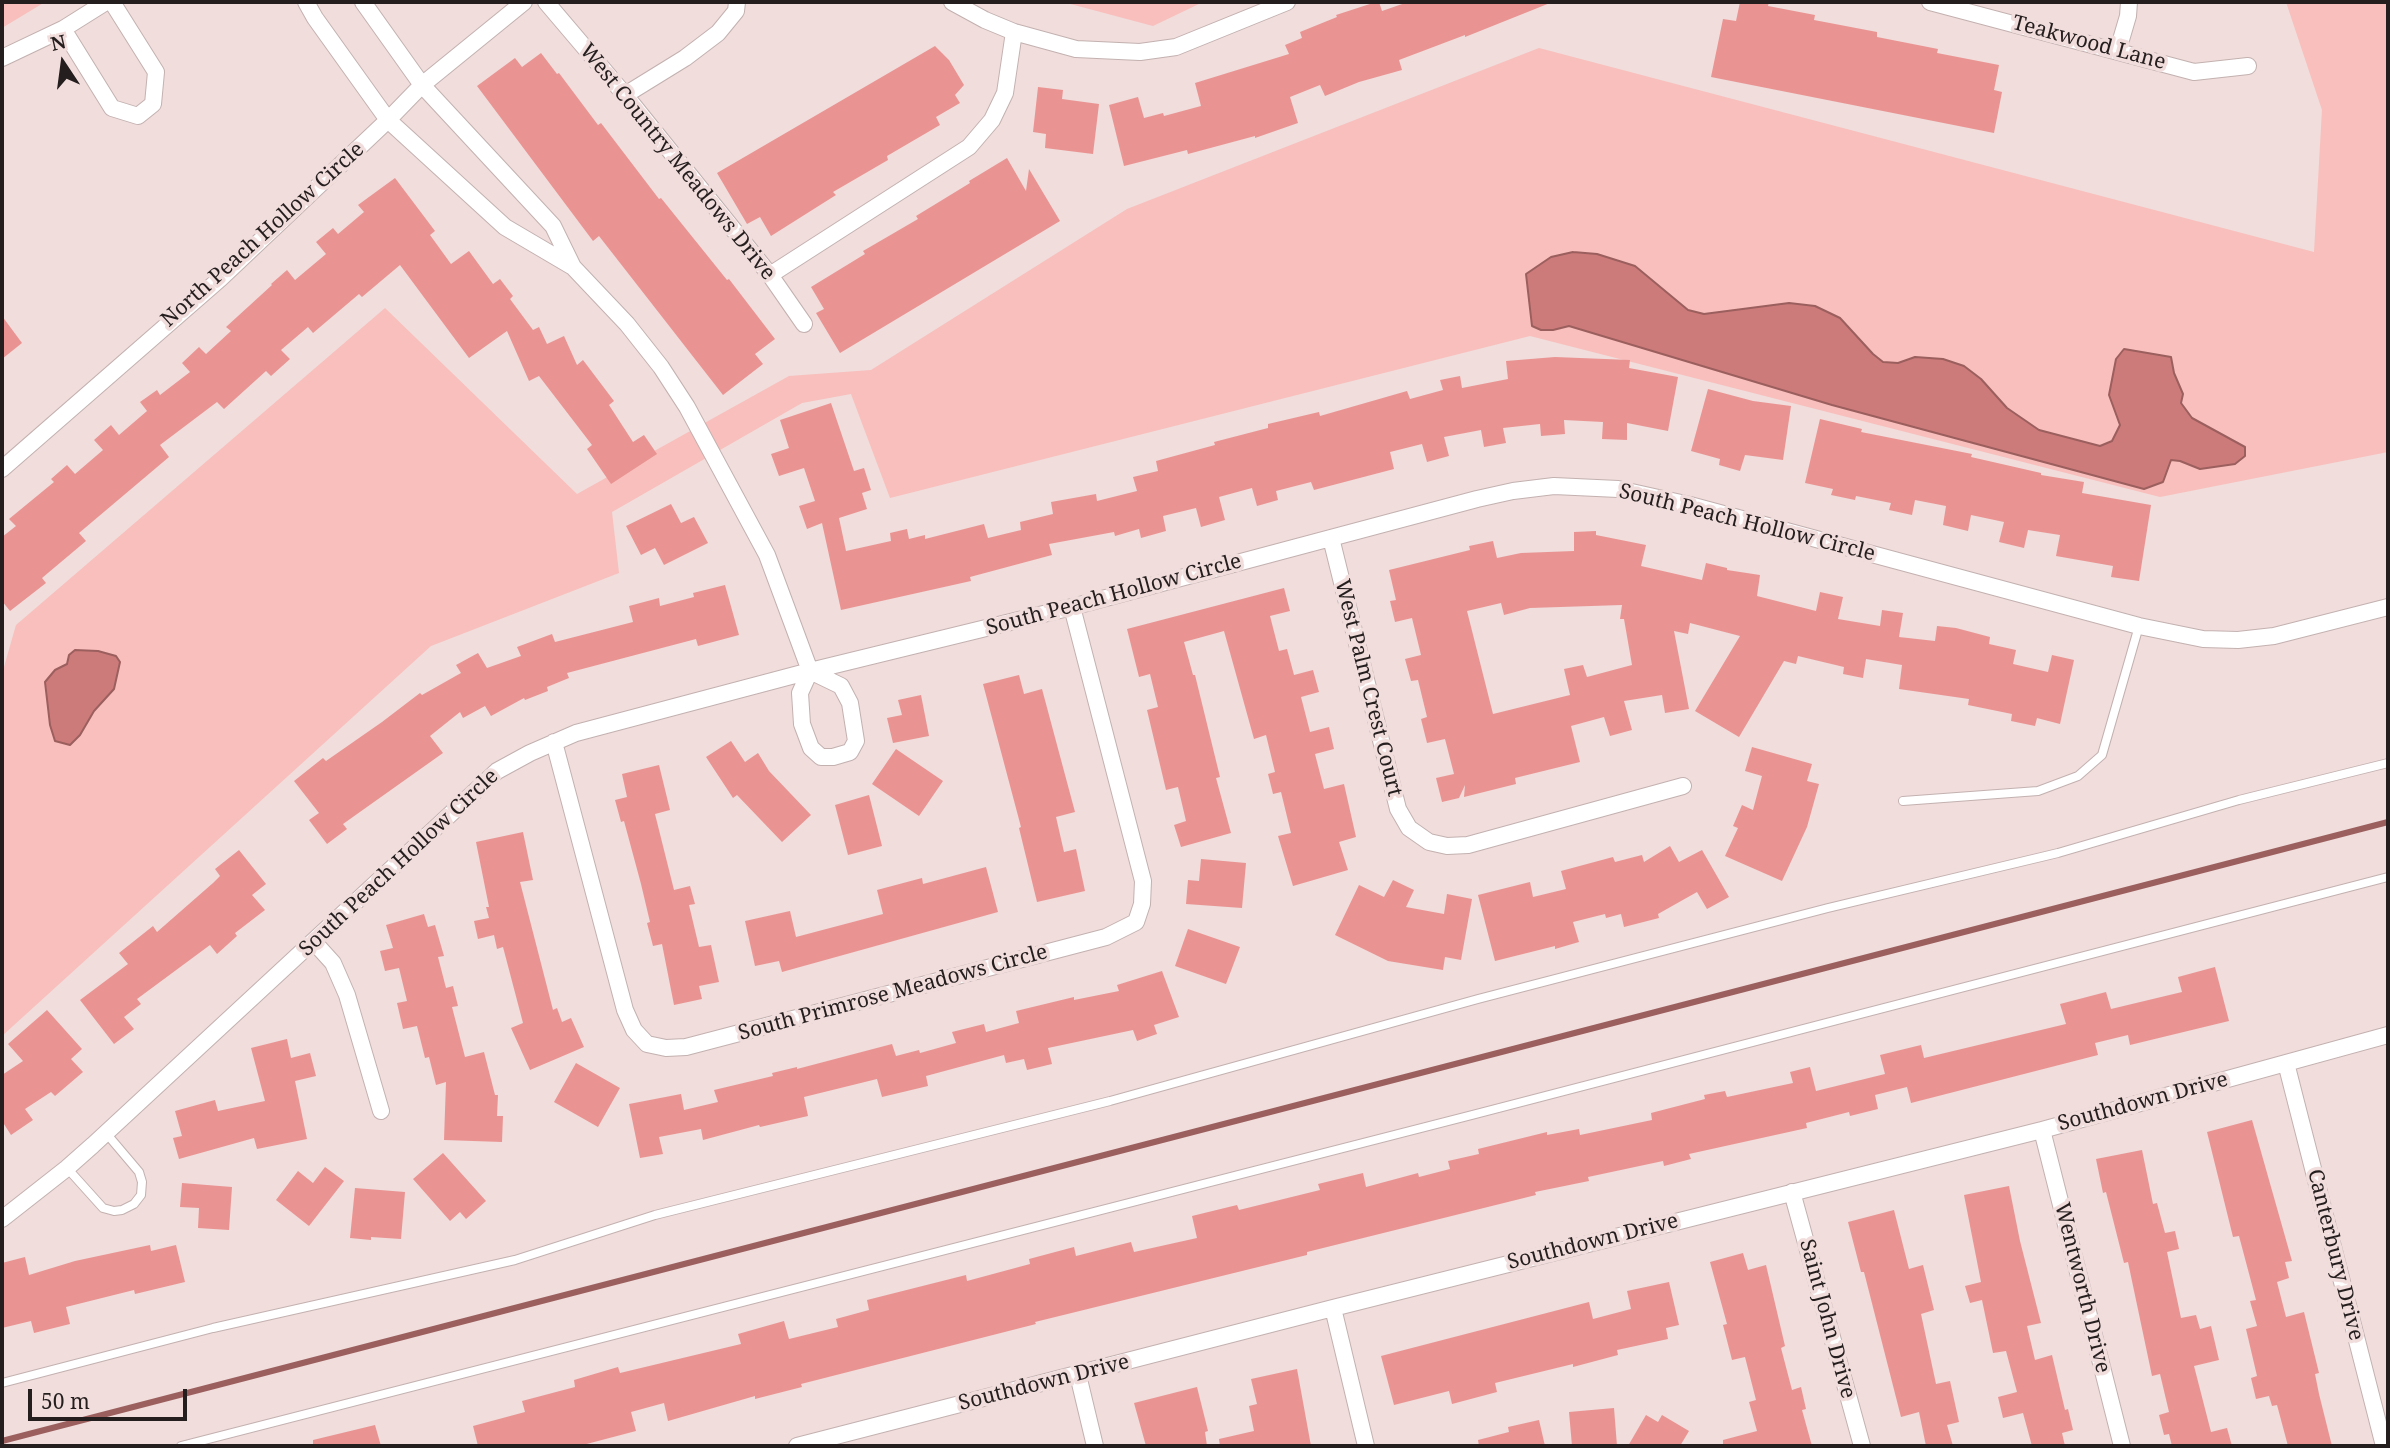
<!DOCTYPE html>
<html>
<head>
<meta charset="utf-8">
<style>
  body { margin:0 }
  #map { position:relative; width:2390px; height:1448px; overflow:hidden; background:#f0dddc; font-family:"Noto Serif",serif }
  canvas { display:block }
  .frame { position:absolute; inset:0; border:4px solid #251e1e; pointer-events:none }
  .north { position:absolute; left:28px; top:28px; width:70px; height:70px; -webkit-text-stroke:5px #f0dddc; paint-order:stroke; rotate:347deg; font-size:19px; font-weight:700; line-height:28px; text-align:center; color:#251e1e }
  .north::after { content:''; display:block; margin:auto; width:24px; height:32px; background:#251e1e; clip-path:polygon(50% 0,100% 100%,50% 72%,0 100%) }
  .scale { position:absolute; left:28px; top:1389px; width:159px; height:32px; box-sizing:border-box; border:4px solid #251e1e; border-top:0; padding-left:9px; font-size:21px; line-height:24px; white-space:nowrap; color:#251e1e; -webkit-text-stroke:5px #f0dddc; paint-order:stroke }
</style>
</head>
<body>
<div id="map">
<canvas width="2390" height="1448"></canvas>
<div class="frame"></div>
<div class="north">N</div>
<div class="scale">50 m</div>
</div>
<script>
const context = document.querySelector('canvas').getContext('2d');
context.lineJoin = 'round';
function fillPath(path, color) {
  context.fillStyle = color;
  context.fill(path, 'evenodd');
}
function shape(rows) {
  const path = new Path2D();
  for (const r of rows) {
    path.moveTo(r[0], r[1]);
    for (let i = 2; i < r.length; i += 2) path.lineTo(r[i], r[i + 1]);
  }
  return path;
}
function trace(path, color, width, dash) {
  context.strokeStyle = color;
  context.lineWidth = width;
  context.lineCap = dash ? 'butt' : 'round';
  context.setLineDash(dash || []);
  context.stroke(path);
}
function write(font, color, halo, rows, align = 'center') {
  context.font = font + ' "Noto Serif",serif';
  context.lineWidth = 7;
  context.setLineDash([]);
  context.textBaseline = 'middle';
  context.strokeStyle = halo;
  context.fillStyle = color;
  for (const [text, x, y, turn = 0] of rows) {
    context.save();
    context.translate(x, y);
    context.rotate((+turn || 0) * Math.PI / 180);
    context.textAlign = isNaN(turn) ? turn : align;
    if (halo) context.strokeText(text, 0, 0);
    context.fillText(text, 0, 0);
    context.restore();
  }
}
fillPath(shape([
  [2,2,45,2,2,28],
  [1063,2,1203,2,1153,26],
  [2286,2,2388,2,2388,452,2160,497,1530,336,890,498,851,394,802,403,612,512,619,573,431,646,2,1036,2,674,16,625,385,308,577,494,789,376,871,370,1127,209,1539,48,2314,252,2322,110]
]), '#f8bfbc');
const water = shape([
  [1573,252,1597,254,1635,266,1688,310,1704,314,1789,303,1815,306,1840,318,1873,354,1883,362,1898,363,1915,357,1943,359,1964,366,1981,379,2007,408,2039,430,2100,446,2112,441,2120,425,2109,395,2116,359,2124,349,2171,357,2174,373,2183,394,2181,403,2192,418,2245,447,2245,456,2235,464,2200,469,2180,461,2171,460,2163,482,2144,489,1832,405,1569,326,1553,330,1541,330,1532,326,1526,274,1551,257,1573,252],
  [75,650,98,651,116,656,120,662,114,689,94,711,80,735,70,745,55,741,50,725,45,682,55,670,67,664,69,655,75,650]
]);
fillPath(water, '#cd7b7a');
trace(water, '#9b5f5e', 2);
trace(shape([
  [2,1441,2388,822]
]), '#9b5f5e', 6);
fillPath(shape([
  [1376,2,1379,2,1382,11,1408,2,1550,3,1465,37,1465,35,1399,60,1402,70,1359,82,1325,96,1320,85,1290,97,1298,123,1255,138,1255,136,1188,154,1187,150,1124,166,1109,105,1138,97,1144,118,1163,113,1164,116,1201,106,1195,83,1289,54,1285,45,1302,38,1300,32,1337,17,1336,15],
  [1740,2,1769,2,1768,6,1815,15,1814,20,1877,32,1877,37,1938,49,1937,53,1999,65,1994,90,2002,92,1994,133,1711,77,1723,19,1736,21],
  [935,46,949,60,964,85,955,95,960,103,936,117,940,125,887,156,888,160,833,192,836,195,771,236,760,217,747,224,717,173],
  [541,53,557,74,559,73,598,125,601,123,659,199,661,198,727,280,729,279,775,339,755,354,763,364,723,395,599,236,593,241,477,86,515,58,522,67],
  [1038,87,1063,90,1062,99,1099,104,1093,154,1045,148,1046,134,1033,132],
  [1007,158,1026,191,1029,169,1060,221,840,353,816,313,824,309,811,287,865,254,863,251,918,219,916,216,970,183,969,181],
  [395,178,435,231,430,235,451,264,469,251,493,284,500,279,513,296,510,299,533,330,539,327,547,344,564,336,577,365,583,360,614,401,609,405,633,442,644,435,657,454,611,484,587,449,592,445,539,376,529,381,507,331,469,358,400,265,362,297,359,294,313,333,308,327,281,350,290,359,271,376,266,371,224,409,217,402,160,445,169,457,79,533,86,541,42,578,46,583,10,611,2,601,2,537,16,526,9,519,54,482,51,479,67,465,75,474,103,450,94,440,111,425,119,435,147,411,140,402,157,390,160,395,190,372,182,363,199,347,206,354,231,331,226,327,272,285,271,284,287,270,295,280,326,254,316,242,333,228,338,234,364,212,358,205],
  [2,316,22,343,2,359],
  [1555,357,1630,360,1629,368,1678,377,1668,431,1627,423,1627,440,1602,439,1603,422,1564,420,1565,434,1541,436,1540,424,1503,428,1506,443,1484,447,1481,430,1444,437,1449,456,1427,462,1422,444,1390,452,1394,469,1314,490,1311,482,1276,491,1278,500,1257,506,1252,488,1219,497,1225,520,1201,527,1196,508,1163,516,1166,531,1141,538,1139,529,1115,536,1114,532,1049,544,1052,555,970,577,971,581,841,610,822,523,807,529,799,506,815,501,804,468,779,476,771,454,789,448,780,420,831,403,854,471,864,468,871,490,862,493,867,509,839,518,846,551,891,541,890,533,907,529,909,539,925,535,925,539,984,524,988,538,1021,530,1020,522,1053,514,1051,502,1096,494,1097,501,1137,491,1133,477,1158,471,1156,461,1215,445,1214,442,1268,428,1268,424,1319,412,1320,416,1407,391,1410,399,1443,390,1440,380,1460,376,1462,388,1508,379,1506,361],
  [1708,389,1753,401,1791,406,1783,460,1745,455,1740,471,1719,465,1720,459,1691,451],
  [1820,419,1862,429,1861,432,1972,454,1971,457,2041,473,2041,475,2084,482,2082,493,2151,505,2139,581,2111,577,2113,566,2056,556,2060,535,2028,530,2024,548,1999,542,2004,522,1971,515,1968,531,1943,525,1946,506,1915,500,1912,515,1889,510,1891,503,1856,496,1855,500,1831,495,1833,489,1805,483],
  [671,504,681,523,694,517,708,543,664,565,655,548,641,555,626,526],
  [1596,531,1596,535,1646,545,1641,566,1702,580,1706,563,1727,568,1727,570,1760,575,1757,596,1816,611,1820,592,1843,597,1838,619,1880,626,1882,610,1903,613,1899,637,1935,641,1937,626,1956,628,1990,637,1989,644,2016,650,2013,664,2048,672,2052,655,2074,660,2060,724,2037,718,2035,726,2011,721,2012,714,1968,705,1969,699,1899,689,1902,665,1866,659,1863,678,1843,674,1844,667,1798,656,1796,664,1784,661,1739,737,1695,711,1740,636,1690,623,1688,634,1674,631,1689,709,1665,713,1662,695,1624,701,1632,730,1610,736,1604,717,1571,726,1580,762,1515,778,1516,784,1464,797,1465,785,1459,798,1442,802,1436,778,1454,774,1445,739,1427,743,1421,719,1427,717,1418,680,1411,681,1405,659,1421,655,1412,618,1395,622,1390,601,1396,600,1389,570,1470,550,1469,546,1493,541,1497,558,1521,553,1574,551,1574,532],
  [1501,603,1504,615,1530,608,1622,605,1620,619,1624,619,1632,665,1587,677,1583,665,1564,669,1570,695,1493,714,1467,611],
  [725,585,739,635,698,646,696,639,567,673,569,678,547,687,548,691,525,700,524,698,491,716,485,706,463,718,460,712,430,736,443,753,343,824,347,829,327,844,309,820,319,813,294,781,323,758,326,761,382,722,420,693,422,695,461,673,456,665,478,653,487,668,521,656,517,647,552,634,555,642,633,622,629,606,659,598,660,606,694,597,693,593],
  [1284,588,1290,611,1270,616,1279,651,1287,649,1294,675,1313,670,1319,692,1301,697,1310,732,1329,727,1334,749,1315,754,1324,789,1344,784,1356,837,1339,842,1348,870,1293,886,1278,836,1291,833,1281,792,1273,794,1268,774,1275,772,1266,735,1254,739,1224,631,1184,642,1193,675,1195,675,1220,777,1216,778,1231,833,1181,847,1174,825,1186,821,1178,787,1166,790,1147,710,1158,707,1150,674,1139,677,1127,629],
  [1019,675,1024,694,1042,689,1075,812,1056,817,1064,852,1076,849,1085,891,1037,902,1019,828,1021,827,983,684],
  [921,695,929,736,893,743,887,718,902,715,898,700],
  [731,741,745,762,758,753,769,771,811,815,782,842,737,795,733,798,706,757],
  [1752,747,1812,764,1807,781,1819,784,1807,827,1782,881,1725,856,1738,828,1733,826,1742,805,1753,810,1762,776,1745,771],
  [896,749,943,781,919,816,872,784],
  [659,765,670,810,655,814,674,890,690,886,695,904,689,905,699,947,711,945,719,982,699,986,702,999,674,1005,662,944,653,946,647,923,650,922,641,884,624,821,621,822,615,800,627,797,622,774],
  [869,795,882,846,848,855,835,805],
  [523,832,533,880,520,882,553,1010,557,1008,562,1022,571,1018,584,1047,530,1070,511,1028,523,1023,503,947,497,949,494,935,478,939,474,921,489,918,486,907,489,907,476,842],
  [1670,846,1679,862,1702,850,1729,897,1707,909,1697,892,1658,914,1659,918,1624,927,1621,914,1606,918,1605,914,1573,922,1579,942,1555,949,1555,946,1495,961,1478,895,1530,882,1533,897,1566,889,1561,871,1613,857,1615,862,1642,855,1644,862],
  [239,850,266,884,252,895,265,910,235,933,237,936,217,954,210,945,137,999,141,1004,124,1017,134,1029,114,1044,80,1000,128,964,119,953,153,926,157,932,213,883,220,876,215,869],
  [1201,859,1246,863,1242,908,1186,904,1188,880,1199,881],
  [986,867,998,912,782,972,779,961,755,966,745,921,790,911,796,937,883,914,877,890,922,878,923,884],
  [1393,880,1414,890,1406,907,1444,914,1447,894,1472,899,1461,960,1445,957,1443,970,1388,961,1335,935,1359,885,1384,897],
  [424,914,428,927,435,925,444,956,438,957,446,988,453,986,458,1006,452,1007,465,1057,484,1052,495,1095,498,1095,497,1116,503,1116,502,1142,444,1140,446,1082,436,1085,429,1057,425,1058,417,1026,403,1029,397,1003,407,1001,399,968,385,971,380,951,393,948,386,925],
  [1188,929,1240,947,1226,984,1175,966],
  [2215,967,2229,1021,2130,1045,2128,1035,2095,1043,2098,1055,1911,1103,1907,1087,1875,1095,1878,1109,1850,1116,1849,1112,1806,1123,1807,1128,1689,1154,1691,1159,1664,1166,1663,1161,1588,1177,1589,1181,1535,1192,1536,1195,1307,1252,1307,1255,1035,1322,1036,1324,801,1384,802,1387,755,1399,755,1396,668,1421,664,1403,631,1412,636,1431,579,1446,478,1446,473,1426,525,1412,522,1401,575,1387,574,1380,618,1367,620,1373,741,1344,738,1334,784,1321,789,1339,838,1327,836,1319,869,1310,867,1300,966,1275,967,1281,1030,1264,1029,1259,1074,1247,1076,1256,1131,1242,1134,1252,1197,1238,1192,1216,1237,1205,1239,1210,1320,1190,1318,1184,1363,1173,1366,1187,1418,1173,1419,1177,1450,1169,1448,1161,1479,1154,1478,1149,1547,1132,1547,1135,1579,1129,1580,1135,1652,1120,1651,1113,1705,1099,1704,1095,1725,1091,1727,1097,1793,1083,1790,1072,1810,1067,1816,1091,1885,1074,1880,1055,1921,1045,1924,1058,2066,1024,2060,1004,2106,992,2111,1009,2182,992,2178,977],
  [1162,971,1179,1017,1154,1025,1157,1034,1137,1041,1133,1030,1048,1048,1052,1064,1027,1070,1024,1059,1006,1063,1004,1055,926,1076,928,1086,882,1097,877,1079,804,1097,808,1116,760,1127,759,1125,703,1140,701,1129,659,1137,663,1154,640,1158,629,1104,681,1094,684,1110,718,1102,714,1090,773,1076,772,1073,797,1067,797,1069,892,1044,896,1056,919,1050,920,1053,956,1043,952,1032,984,1024,986,1032,1019,1023,1016,1011,1074,997,1074,1000,1119,991,1117,985],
  [47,1010,82,1049,71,1059,83,1072,55,1096,51,1092,25,1109,33,1120,11,1135,2,1121,2,1075,23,1061,8,1044],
  [287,1039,291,1058,310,1053,316,1076,295,1081,307,1139,257,1149,254,1138,179,1159,173,1138,182,1136,175,1111,215,1100,218,1111,265,1101,251,1048],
  [576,1063,620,1088,598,1127,554,1102],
  [2252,1120,2292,1261,2285,1262,2289,1278,2277,1282,2286,1317,2304,1312,2319,1373,2315,1374,2319,1394,2332,1446,2288,1446,2277,1405,2272,1406,2269,1396,2256,1399,2251,1378,2257,1376,2246,1329,2257,1326,2250,1301,2256,1300,2239,1236,2233,1237,2207,1132],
  [2142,1150,2153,1204,2157,1203,2165,1233,2175,1231,2179,1249,2167,1252,2181,1318,2196,1315,2200,1329,2211,1326,2219,1360,2194,1366,2211,1432,2227,1428,2232,1446,2172,1446,2169,1434,2164,1435,2159,1415,2169,1412,2160,1374,2152,1376,2128,1262,2124,1263,2106,1192,2103,1193,2096,1159],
  [443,1153,486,1201,466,1219,460,1212,450,1221,413,1179],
  [325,1167,344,1181,309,1226,276,1200,298,1171,313,1183],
  [182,1183,232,1187,229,1230,198,1228,199,1208,180,1207],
  [2009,1186,2020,1241,2041,1323,2027,1326,2035,1360,2052,1355,2065,1410,2068,1409,2073,1430,2062,1433,2065,1446,2032,1446,2023,1413,2003,1418,1998,1397,2017,1392,2006,1351,1993,1353,1982,1300,1970,1303,1965,1286,1981,1282,1964,1195],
  [355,1188,405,1192,401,1239,371,1237,371,1240,350,1238],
  [1894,1210,1909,1269,1923,1265,1934,1310,1921,1314,1936,1384,1950,1381,1959,1422,1947,1425,1953,1446,1926,1446,1919,1412,1901,1417,1864,1272,1861,1272,1848,1222],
  [150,1245,151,1251,176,1245,185,1282,135,1294,134,1290,66,1307,70,1324,34,1333,31,1321,2,1328,2,1263,25,1257,29,1275,75,1261],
  [1743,1253,1748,1270,1766,1265,1785,1346,1781,1348,1792,1390,1801,1387,1806,1409,1802,1410,1812,1446,1723,1446,1723,1440,1757,1431,1749,1402,1756,1400,1745,1357,1732,1360,1723,1325,1727,1324,1710,1262],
  [1669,1282,1679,1325,1666,1328,1668,1339,1617,1350,1618,1355,1573,1367,1573,1364,1495,1383,1497,1392,1452,1404,1449,1391,1394,1405,1381,1356,1589,1302,1593,1319,1631,1309,1627,1291],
  [1297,1369,1311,1446,1220,1446,1219,1439,1254,1431,1249,1406,1257,1404,1251,1379],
  [1197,1387,1208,1431,1205,1432,1207,1446,1146,1446,1134,1403],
  [1614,1408,1617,1446,1572,1446,1569,1412],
  [1646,1415,1658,1422,1662,1415,1689,1431,1680,1446,1628,1446],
  [1539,1420,1545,1446,1479,1446,1478,1440,1509,1432,1508,1427],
  [375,1425,381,1446,313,1446,313,1440]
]), '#e99492');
const service = shape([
  [1903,801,2038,791,2078,776,2102,755,2139,626],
  [67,1168,103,1208,114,1211,122,1210,134,1204,141,1195,142,1182,139,1172,106,1133],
  [2,1383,213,1328,515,1260,655,1215,1110,1101,1478,999,1828,908,2058,853,2239,800,2388,763],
  [181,1446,1472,1115,2388,877]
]);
const minor = shape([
  [306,2,315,18,388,120,505,227,573,267,627,324,661,367,687,407,767,555,810,671,800,693,802,724,811,748,821,757,833,757,850,752,856,741,850,703,841,686,810,671],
  [363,2,422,85,553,226,573,267],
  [546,2,625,95,770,275,804,324],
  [952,2,985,20,1014,32,1076,49,1140,52,1176,47,1287,2],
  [1930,2,2194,72,2248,66],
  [63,29,112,108,138,116,153,104,156,72,112,2],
  [2118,50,2128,16,2129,2],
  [2,58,63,29,106,2],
  [625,95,685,58,718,33,736,11,737,2],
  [770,275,969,147,992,120,1005,93,1014,32],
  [2,469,221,278,388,120,422,85,524,2],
  [1331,538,1398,809,1409,828,1429,842,1447,846,1468,845,1683,786],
  [554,742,625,1010,634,1030,647,1044,666,1048,686,1047,1106,937,1136,922,1142,904,1143,881,1072,607],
  [314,942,333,963,347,995,381,1111],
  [2286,1063,2384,1446],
  [2042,1130,2122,1446],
  [1792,1192,1862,1446],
  [2,1219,67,1168,93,1145,497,771,530,753,576,733,810,671,1072,607,1477,499,1513,491,1554,486,1618,489,1690,505,2139,626,2203,639,2238,640,2274,636,2388,607],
  [1333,1308,1366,1446],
  [1078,1375,1095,1446],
  [797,1446,1333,1308,2042,1130,2388,1035]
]);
trace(service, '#c3b1b0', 10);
trace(minor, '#c3b1b0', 18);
trace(service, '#fff', 8);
trace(minor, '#fff', 16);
write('21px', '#251e1e', '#f0dddc', [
  ["Teakwood Lane",2089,43,15],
  ["West Country Meadows Drive",677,162,51],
  ["North Peach Hollow Circle",263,235,-42],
  ["South Peach Hollow Circle",1747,523,14],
  ["South Peach Hollow Circle",1114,595,-15],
  ["West Palm Crest Court",1368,688,76],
  ["South Peach Hollow Circle",399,863,-43],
  ["South Primrose Meadows Circle",893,993,-15],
  ["Southdown Drive",2143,1102,-15],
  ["Southdown Drive",1593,1242,-14],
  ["Canterbury Drive",2335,1255,76],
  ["Wentworth Drive",2082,1288,76],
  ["Saint John Drive",1827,1319,75],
  ["Southdown Drive",1044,1383,-14]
]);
</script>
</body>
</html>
